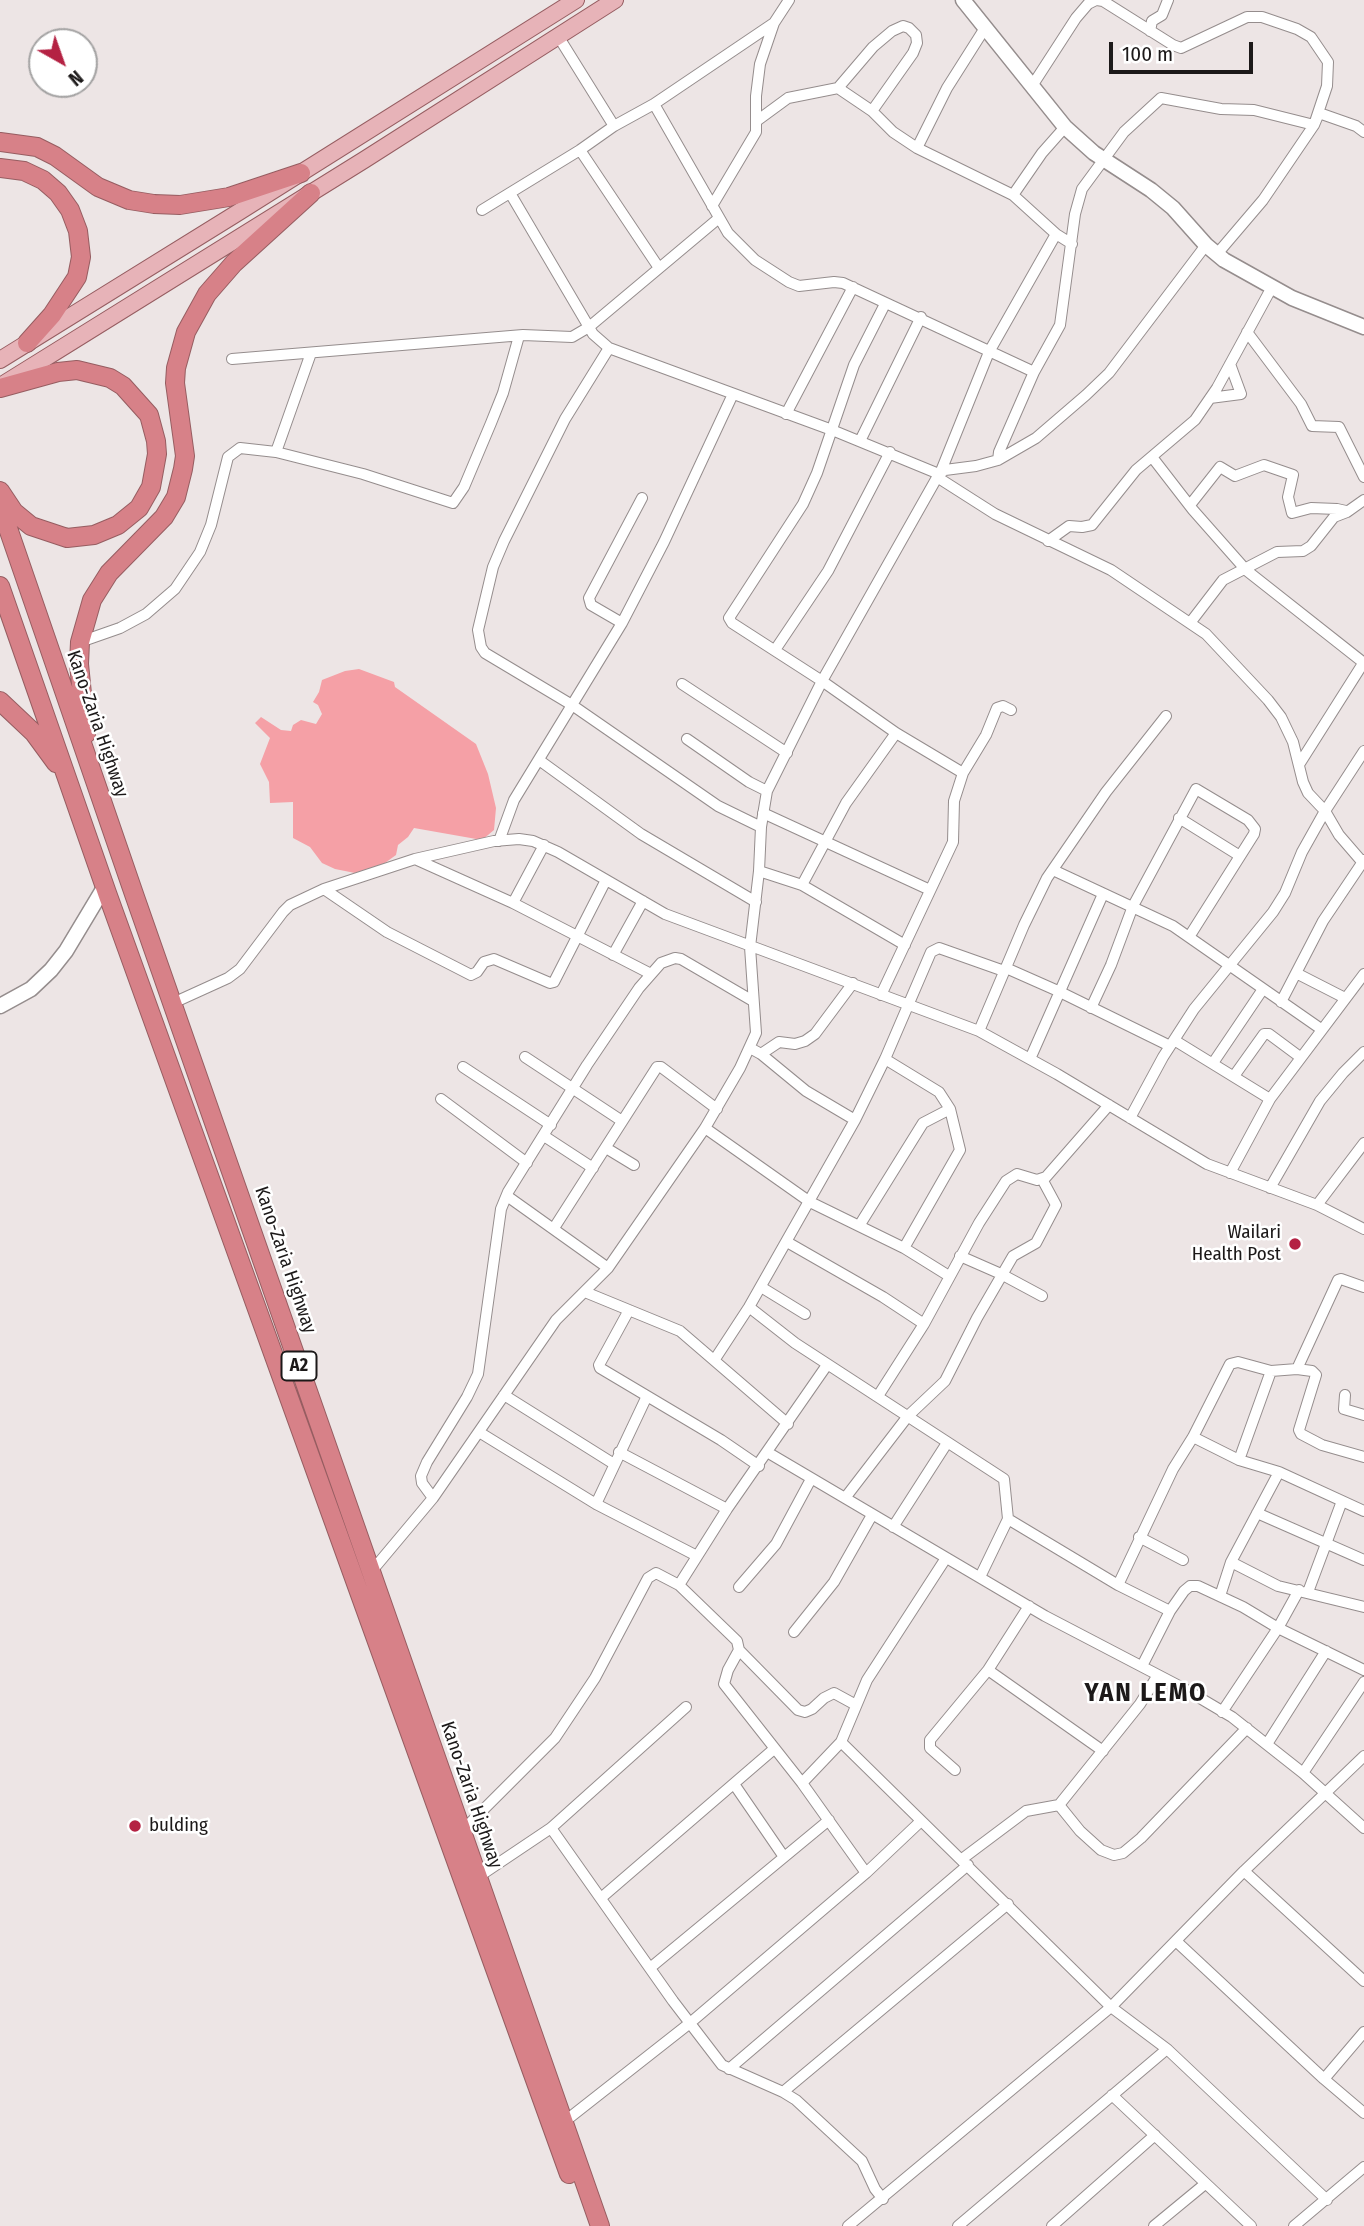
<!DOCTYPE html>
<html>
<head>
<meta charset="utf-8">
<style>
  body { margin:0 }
  #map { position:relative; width:1364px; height:2226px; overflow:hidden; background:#ede5e5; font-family:"Fira Sans Condensed",sans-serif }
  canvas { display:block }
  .north { position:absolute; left:28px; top:28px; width:70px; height:70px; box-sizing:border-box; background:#fff; border:2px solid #a4a3a3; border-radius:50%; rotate:140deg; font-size:19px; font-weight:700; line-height:28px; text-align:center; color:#1c1919 }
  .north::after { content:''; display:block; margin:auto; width:24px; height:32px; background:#b42243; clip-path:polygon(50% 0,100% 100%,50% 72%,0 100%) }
  .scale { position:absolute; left:1109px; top:42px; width:144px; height:32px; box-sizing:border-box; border:4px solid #1c1919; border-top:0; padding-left:9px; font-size:21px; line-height:24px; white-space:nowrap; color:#1c1919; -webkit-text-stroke:5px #fff; paint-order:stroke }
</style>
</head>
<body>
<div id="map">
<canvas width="1364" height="2226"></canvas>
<div class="north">N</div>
<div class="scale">100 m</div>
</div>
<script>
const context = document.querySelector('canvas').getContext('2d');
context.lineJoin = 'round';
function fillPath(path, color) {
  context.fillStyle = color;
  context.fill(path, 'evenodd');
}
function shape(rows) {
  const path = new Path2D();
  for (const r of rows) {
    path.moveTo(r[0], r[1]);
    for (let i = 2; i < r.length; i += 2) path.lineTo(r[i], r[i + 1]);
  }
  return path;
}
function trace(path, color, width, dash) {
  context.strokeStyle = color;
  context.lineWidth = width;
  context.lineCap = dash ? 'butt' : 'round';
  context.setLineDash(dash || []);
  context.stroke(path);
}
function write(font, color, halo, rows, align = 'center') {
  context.font = font + ' "Fira Sans Condensed",sans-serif';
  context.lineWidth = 5;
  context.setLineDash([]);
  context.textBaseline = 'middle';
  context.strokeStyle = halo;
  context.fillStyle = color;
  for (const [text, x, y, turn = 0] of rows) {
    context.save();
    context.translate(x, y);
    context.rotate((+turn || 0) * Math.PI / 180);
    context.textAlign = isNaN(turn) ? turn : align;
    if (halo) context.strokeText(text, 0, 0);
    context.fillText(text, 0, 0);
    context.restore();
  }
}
fillPath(shape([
  [359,669,394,682,395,687,476,744,488,774,496,808,494,830,482,840,414,828,408,837,398,845,396,855,378,868,355,873,335,869,322,863,310,847,293,838,293,802,270,803,269,782,260,764,270,738,255,723,261,717,281,730,291,731,293,725,301,720,316,724,322,714,318,705,313,702,319,692,322,680,345,671]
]), '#f5a0a6');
const street = shape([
  [1097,0,1103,1,1173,45,1181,48,1247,17,1262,17,1297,29,1311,37,1328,62,1327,86,1314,125],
  [1150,31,1152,21,1162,15,1168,0],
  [558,36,614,126],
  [1032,86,1076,18,1088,4,1096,0],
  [838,88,872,111,893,132,917,148,1013,195,1056,234,1072,244],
  [654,104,728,233,755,260,789,282,799,286,834,282,843,283,1034,372],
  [758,120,788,98,838,88,873,47,892,31,903,26,909,28,916,35,917,43,913,53,872,111],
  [917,148,947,88,985,28],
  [580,150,659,268],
  [510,193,593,334,609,348,832,430,939,474],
  [1013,195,1042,153,1065,127],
  [712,206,756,132,756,96,760,64,774,23,789,0],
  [482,210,580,150,614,126,654,104,774,23],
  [1217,254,1263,200,1314,125,1319,113,1356,126,1364,132],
  [885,304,854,365,817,473,803,504,729,618,732,623,822,681,896,733,963,773],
  [1247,332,1301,404,1312,426,1339,427,1364,477],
  [609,348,565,419,504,541,493,567,478,630,481,647,485,653,572,705,718,806,761,827],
  [232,359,523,335,572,337,589,327,719,218],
  [1210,398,1241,394,1230,364],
  [786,414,853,287],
  [860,441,921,317],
  [276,452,311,353],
  [1152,457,1193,510,1246,570,1364,663],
  [998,460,999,452,1034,372,1060,325,1075,214,1082,189,1124,132,1161,98,1221,109,1254,110,1314,125],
  [941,471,989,352,1056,234],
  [937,477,995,514,1111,570,1206,634,1268,700,1281,717,1293,742,1303,782,1308,793,1325,811,1339,835,1364,864],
  [1190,505,1220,467,1235,476,1264,465,1293,475,1288,497,1292,513,1311,508,1337,509,1346,511],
  [1048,541,1069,526,1082,527,1092,525,1136,470,1195,420,1217,388,1272,287],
  [622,623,591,605,589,598,642,498],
  [1190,623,1223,580,1277,552,1303,551,1311,546,1334,517,1347,512,1364,500],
  [80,642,120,628,146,614,175,589,200,552,211,525,228,457,240,448,276,452,363,474,453,503,464,487,491,423,503,393,519,336],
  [775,650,828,571,890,452],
  [682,684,787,753],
  [687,739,749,782,767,791],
  [539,760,641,834,756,902],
  [1300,763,1364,662],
  [763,813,930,890],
  [1179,818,1240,856],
  [499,841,514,800,622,623,664,542,733,394],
  [415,859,513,903,651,974],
  [1053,870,1173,926,1321,1029],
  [759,871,802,885,905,945],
  [802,885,846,803,896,733],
  [324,889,387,932,471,975,477,972,484,962,494,959,550,983,554,982,606,880],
  [513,903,544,845],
  [613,955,643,901],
  [1006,968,1058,991,1170,1046],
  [1296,973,1345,998],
  [881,995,953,842,954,801,963,773,986,735,997,708,1003,706,1011,710],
  [1281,1002,1323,921,1364,860],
  [173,1003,228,978,240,969,283,912,290,905,324,889,415,859,494,841,519,839,533,841,558,852,665,914,979,1031,1057,1074,1207,1164,1317,1205,1364,1229],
  [1091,1008,1111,965,1133,906,1196,789,1248,820,1255,829,1254,834,1189,937],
  [979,1031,1024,925,1047,878,1106,792,1166,716],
  [1174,1040,1270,1099],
  [750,1048,761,1054,779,1042,795,1044,805,1041,815,1034,853,983],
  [761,1054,806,1091,855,1120],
  [525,1057,622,1121],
  [885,1059,939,1092,950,1109,960,1150,904,1248],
  [1030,1059,1103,894],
  [1213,1063,1263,989],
  [463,1067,551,1125],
  [1234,1076,1264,1034,1269,1034,1300,1057],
  [441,1099,527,1163],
  [1130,1118,1163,1057,1194,1009,1273,912,1285,893,1302,852,1325,811,1364,751],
  [705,1128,810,1202,904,1248,949,1276],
  [544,1136,593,1168],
  [606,1148,634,1165],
  [1230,1173,1270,1099,1364,974],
  [1270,1188,1320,1101,1343,1073,1364,1052],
  [507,1196,608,1268],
  [1317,1205,1364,1143],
  [859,1226,923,1123,950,1109],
  [554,1228,657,1067,661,1067,717,1109],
  [787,1242,883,1297,924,1324],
  [960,1256,1001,1274,1042,1296],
  [761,1287,805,1314],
  [585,1292,680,1331,788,1424],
  [749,1307,795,1343,1004,1479,1008,1519,980,1577],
  [629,1310,599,1365,600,1368,721,1440,759,1466],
  [715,1359,749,1307,855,1120,885,1059,931,952,939,948,1004,971],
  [1297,1369,1338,1280,1341,1279,1364,1287],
  [504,1395,614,1464],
  [1345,1395,1344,1409,1364,1415],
  [878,1396,924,1324,979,1223,1006,1181,1017,1174,1037,1180,1046,1177,1109,1105],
  [479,1432,596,1504,697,1556],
  [1193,1437,1239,1460,1279,1472,1364,1511],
  [619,1452,727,1509],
  [767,1452,1045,1616,1183,1688,1232,1717,1303,1773,1364,1828],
  [1239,1460,1271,1371,1297,1369,1312,1371,1316,1375,1299,1430,1301,1434,1322,1445,1364,1457],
  [433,1498,422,1483,421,1476,427,1462,467,1397,478,1374,501,1209,508,1192,587,1065,639,988,661,963,675,958,681,959,753,1001],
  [845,1498,908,1416,945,1381,977,1318,1013,1256,1036,1243,1056,1205,1042,1179],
  [596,1504,647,1396],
  [1257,1513,1364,1560],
  [1008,1519,1118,1585,1170,1611],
  [893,1527,947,1443],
  [1139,1537,1183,1560],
  [1231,1562,1278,1586,1364,1607],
  [371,1572,433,1498,556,1320,608,1268,705,1128,740,1068,756,1033,750,947,759,871,761,827,767,791,822,681,939,474,945,470,976,466,998,460,1036,438,1086,395,1109,373,1206,245],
  [679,1585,727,1509,827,1365],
  [1118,1585,1173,1469,1193,1437,1230,1364,1238,1362,1271,1371],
  [739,1587,776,1544,811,1479],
  [1308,1592,1342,1501],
  [1220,1596,1231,1562,1279,1472],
  [794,1632,834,1582,872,1515],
  [739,1650,798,1710,805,1712,812,1709,824,1698,834,1693,856,1705],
  [1142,1666,1170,1611,1184,1591,1190,1586,1198,1586,1243,1607,1278,1628,1364,1670],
  [988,1670,1103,1751],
  [1222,1712,1278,1628,1299,1590],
  [841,1742,1111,2007,1167,2049,1327,2200],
  [1267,1744,1326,1651],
  [955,1770,930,1748,930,1740,988,1670,1029,1606],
  [1303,1773,1364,1682],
  [802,1783,841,1742,867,1680,946,1558],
  [734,1784,784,1857],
  [1059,1805,1080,1831,1101,1850,1114,1855,1123,1853,1141,1838,1247,1728],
  [551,1828,673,2001,722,2065,783,2092,796,2100,862,2161,875,2189,883,2199],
  [462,1831,555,1738,595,1678,648,1578,656,1573,679,1585,737,1641,739,1650,728,1670,724,1684,802,1783,866,1873],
  [962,1859,1026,1811,1059,1805,1140,1704,1158,1675],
  [1244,1871,1364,1981],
  [478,1877,551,1828,686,1707],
  [601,1898,774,1749],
  [1177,1942,1324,2079,1364,2113],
  [650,1968,829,1820],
  [729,2069,968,1865],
  [1324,2079,1364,2032],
  [783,2092,1008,1904],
  [1112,2095,1251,2226],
  [564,2122,690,2023,866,1873,921,1821],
  [848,2226,1111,2007,1244,1871,1364,1756],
  [958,2226,1167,2049],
  [1052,2226,1155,2135],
  [1154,2226,1205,2184],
  [1294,2226,1364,2167]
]);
const secondary = shape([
  [963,0,1065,127,1094,153,1151,190,1173,208,1206,245,1224,260,1292,298,1364,327],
  [0,1006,31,989,51,970,66,951,105,886]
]);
const primary = shape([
  [0,360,234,215,576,0],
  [2,385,364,160,615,0]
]);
const highway = shape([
  [0,142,37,147,55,156,98,187,129,200,154,204,180,205,229,197,301,173],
  [0,168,24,171,43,180,58,193,70,210,78,231,81,257,77,277,52,315,27,343],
  [0,388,58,372,77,370,110,378,123,386,149,415,156,441,157,454,151,487,139,508,118,525,94,535,67,538,31,526,14,512,0,491],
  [0,505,135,897,600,2226],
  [0,586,107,893,569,2174],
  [0,701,34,733,56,763],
  [86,734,79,664,80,642,92,600,109,573,164,517,176,497,183,469,185,456,175,383,176,368,186,332,207,294,234,263,311,193]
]);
trace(street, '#958d8d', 12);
trace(secondary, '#958d8d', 17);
trace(primary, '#965d61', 18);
trace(highway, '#965d61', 20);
trace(street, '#fff', 10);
trace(secondary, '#fff', 14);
trace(primary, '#e7b3b8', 16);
trace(highway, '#d78188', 18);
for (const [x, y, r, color] of [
  [1295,1244,7,"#b42243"],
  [135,1826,7,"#b42243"]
]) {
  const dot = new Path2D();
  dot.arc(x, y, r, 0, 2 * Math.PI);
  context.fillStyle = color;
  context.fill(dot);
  trace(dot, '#fff', 2.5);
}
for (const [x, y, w] of [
  [299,1366,35]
]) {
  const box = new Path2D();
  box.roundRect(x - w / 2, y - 14.5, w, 29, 5);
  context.fillStyle = '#fff';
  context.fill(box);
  trace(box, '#1c1919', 2);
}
write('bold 18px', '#1c1919', null, [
  ["A2",299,1366]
]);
write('19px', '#1c1919', '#fff', [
  ["Kano-Zaria Highway",97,724,71],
  ["Kano-Zaria Highway",285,1260,71],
  ["Kano-Zaria Highway",471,1795,71]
]);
write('19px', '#1c1919', '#fff', [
  ["Wailari",1281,1233],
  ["Health Post",1281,1255],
  ["bulding",149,1826,"left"]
], 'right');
context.letterSpacing = '2px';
write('bold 26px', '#1c1919', '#fff', [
  ["YAN LEMO",1146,1694]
]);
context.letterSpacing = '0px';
</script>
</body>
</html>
